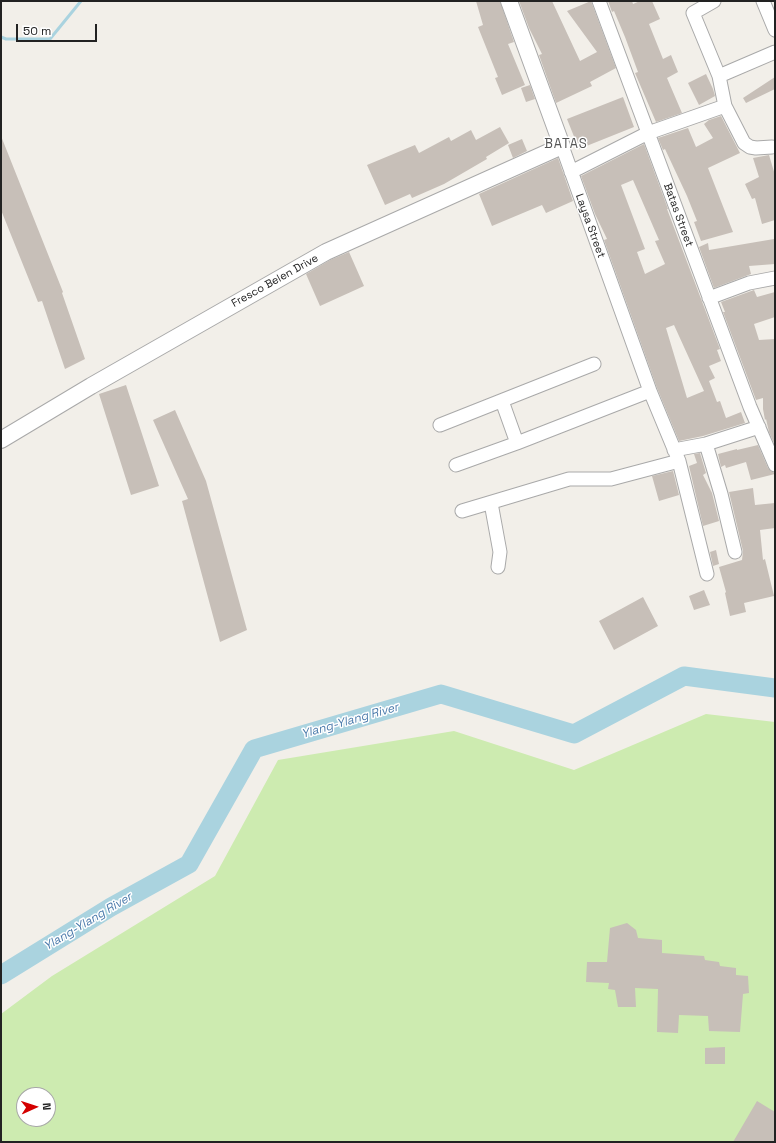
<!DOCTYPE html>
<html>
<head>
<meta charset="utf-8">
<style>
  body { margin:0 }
  #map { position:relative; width:776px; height:1143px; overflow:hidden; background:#f2efe9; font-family:"Space Grotesk",sans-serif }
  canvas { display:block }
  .frame { position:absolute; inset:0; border:2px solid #222; pointer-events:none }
  .north { position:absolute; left:16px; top:1087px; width:40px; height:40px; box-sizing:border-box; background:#fff; border:1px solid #a7a7a7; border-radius:50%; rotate:87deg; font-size:11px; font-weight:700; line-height:16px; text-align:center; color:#222 }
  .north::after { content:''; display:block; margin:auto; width:14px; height:18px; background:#d40000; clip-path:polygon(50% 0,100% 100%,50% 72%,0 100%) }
  .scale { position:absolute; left:16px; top:24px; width:81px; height:18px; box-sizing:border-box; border:2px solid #222; border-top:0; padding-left:5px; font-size:12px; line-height:14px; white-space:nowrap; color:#222; -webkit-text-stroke:3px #fff; paint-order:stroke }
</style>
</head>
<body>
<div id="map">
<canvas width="776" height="1143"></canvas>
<div class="frame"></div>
<div class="north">N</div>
<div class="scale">50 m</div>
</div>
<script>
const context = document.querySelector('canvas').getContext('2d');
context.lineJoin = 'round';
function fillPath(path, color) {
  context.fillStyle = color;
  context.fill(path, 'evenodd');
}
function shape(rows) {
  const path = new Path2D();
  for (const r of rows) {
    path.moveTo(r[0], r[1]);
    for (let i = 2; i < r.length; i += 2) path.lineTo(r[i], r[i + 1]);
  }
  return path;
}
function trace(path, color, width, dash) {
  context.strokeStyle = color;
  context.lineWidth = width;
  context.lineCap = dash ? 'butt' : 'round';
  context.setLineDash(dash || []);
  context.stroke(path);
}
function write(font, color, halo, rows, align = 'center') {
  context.font = font + ' "Space Grotesk",sans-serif';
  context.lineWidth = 3;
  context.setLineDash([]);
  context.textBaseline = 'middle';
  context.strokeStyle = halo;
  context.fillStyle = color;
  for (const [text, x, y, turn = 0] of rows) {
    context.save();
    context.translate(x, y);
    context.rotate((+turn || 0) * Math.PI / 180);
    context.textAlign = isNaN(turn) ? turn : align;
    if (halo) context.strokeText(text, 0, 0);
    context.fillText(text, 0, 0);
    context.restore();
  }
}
fillPath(shape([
  [706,714,775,722,775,1142,1,1142,1,1014,52,976,215,876,278,760,454,731,574,770],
  [24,1095,48,1095,48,1119,24,1119]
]), '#cdebb0');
trace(shape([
  [1,37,6,39,50,39,81,1]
]), '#aad3df', 3);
trace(shape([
  [1,975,111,907,189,864,254,749,441,694,574,734,684,676,775,688]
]), '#aad3df', 19);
fillPath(shape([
  [476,1,500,1,514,42,508,44,525,85,502,95,495,78,498,77,478,27,483,25],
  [519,1,552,1,580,61,597,52,567,11,591,1,616,68,590,82,592,86,556,103,539,55,542,54,529,28],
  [608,1,632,1,633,4,640,1,652,1,660,19,649,24,663,59,671,55,678,72,667,78,682,113,656,122,635,73,638,72,625,37,614,11,612,12],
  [706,74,713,89,715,96,699,105,688,83],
  [775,77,775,89,746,103,743,98],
  [530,85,535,99,526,102,521,88],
  [623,97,634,127,579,149,567,119],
  [721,116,740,153,708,168,733,232,701,241,694,222,697,221,687,196,665,149,663,150,658,138,688,128,696,147,713,138,704,124,709,120],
  [500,127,509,143,486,157,487,159,444,184,412,198,410,194,385,205,367,165,415,145,419,153,449,137,451,141,471,130,476,140],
  [1,136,63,292,62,293,85,359,65,369,42,301,38,302,1,210],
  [522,139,527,151,513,158,508,145],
  [644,144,668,209,667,209,720,349,717,350,721,361,709,366,715,378,709,381,717,402,720,401,726,418,741,412,745,423,703,436,679,441,657,388,604,240,607,239,595,214,581,176],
  [633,180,659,240,655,241,665,264,645,274,637,252,645,249,621,185],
  [674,325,704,391,687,398,666,328],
  [769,155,775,175,775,220,762,224,755,198,752,199,745,184,759,177,753,158],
  [558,158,573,201,546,213,542,205,492,226,479,194],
  [774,239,775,264,749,266,751,274,714,288,699,247,708,243,709,250],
  [349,252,364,286,320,306,306,274,330,260],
  [754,290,757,297,775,292,775,317,754,324,759,340,775,339,775,445,773,441,775,440,773,441,769,432,766,419,765,420,763,409,763,398,756,400,723,312,725,312,721,302],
  [126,385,159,486,131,495,99,394],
  [175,410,206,481,247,630,220,642,182,501,188,499,153,420],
  [758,445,768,468,775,474,751,480,746,462,726,468,725,465,721,467,718,454,737,449,737,450],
  [700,453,706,473,703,475,712,493,719,521,703,526,689,466,697,463,694,454],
  [673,471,679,495,659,501,652,476],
  [753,488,755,505,775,503,775,528,760,530,763,560,765,559,774,596,744,603,746,612,730,616,725,593,726,592,719,567,742,560,743,551,729,492],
  [716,550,719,564,713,566,710,552],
  [704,590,710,605,694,610,689,596],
  [643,597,658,626,614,650,599,621],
  [627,923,636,930,638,938,662,940,662,953,704,956,705,960,719,962,720,966,736,968,736,975,748,976,749,993,743,994,740,1032,709,1031,708,1016,679,1015,678,1033,657,1032,658,989,635,988,636,1007,618,1007,615,990,608,989,609,983,586,982,587,962,607,962,610,928],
  [725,1047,725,1064,705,1064,705,1048],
  [757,1101,775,1112,775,1142,733,1142]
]), '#c7bfb8');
const minor = shape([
  [599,1,750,407,775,465],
  [714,1,693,13,719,76,725,106,744,143,750,147,756,148,772,147],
  [763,1,775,30],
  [719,76,775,52],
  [562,146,650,391,679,461,707,574],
  [571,172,648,133,725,106],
  [709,298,749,283,775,278],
  [502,401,517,443],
  [440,425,594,364],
  [706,444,721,494,735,552],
  [674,450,706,444,759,427],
  [456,465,517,443,650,391],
  [491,503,500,552,498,567],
  [462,511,569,479,611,479,679,461]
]);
const tertiary = shape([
  [1,440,91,386,326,252,562,146,509,1]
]);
trace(minor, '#a9a9a9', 15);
trace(tertiary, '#a9a9a9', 18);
trace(minor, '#fff', 13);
trace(tertiary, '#fff', 16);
write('11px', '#222', '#fff', [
  ["Batas Street",678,215,70],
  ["Laysa Street",590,226,70],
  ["Fresco Belen Drive",275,281,-29]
]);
write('italic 12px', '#4a7aab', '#fff', [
  ["Ylang-Ylang River",350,721,-16],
  ["Ylang-Ylang River",88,922,-31]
]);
context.letterSpacing = '1px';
write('13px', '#555', '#fff', [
  ["BATAS",566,144]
]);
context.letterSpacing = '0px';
</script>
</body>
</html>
